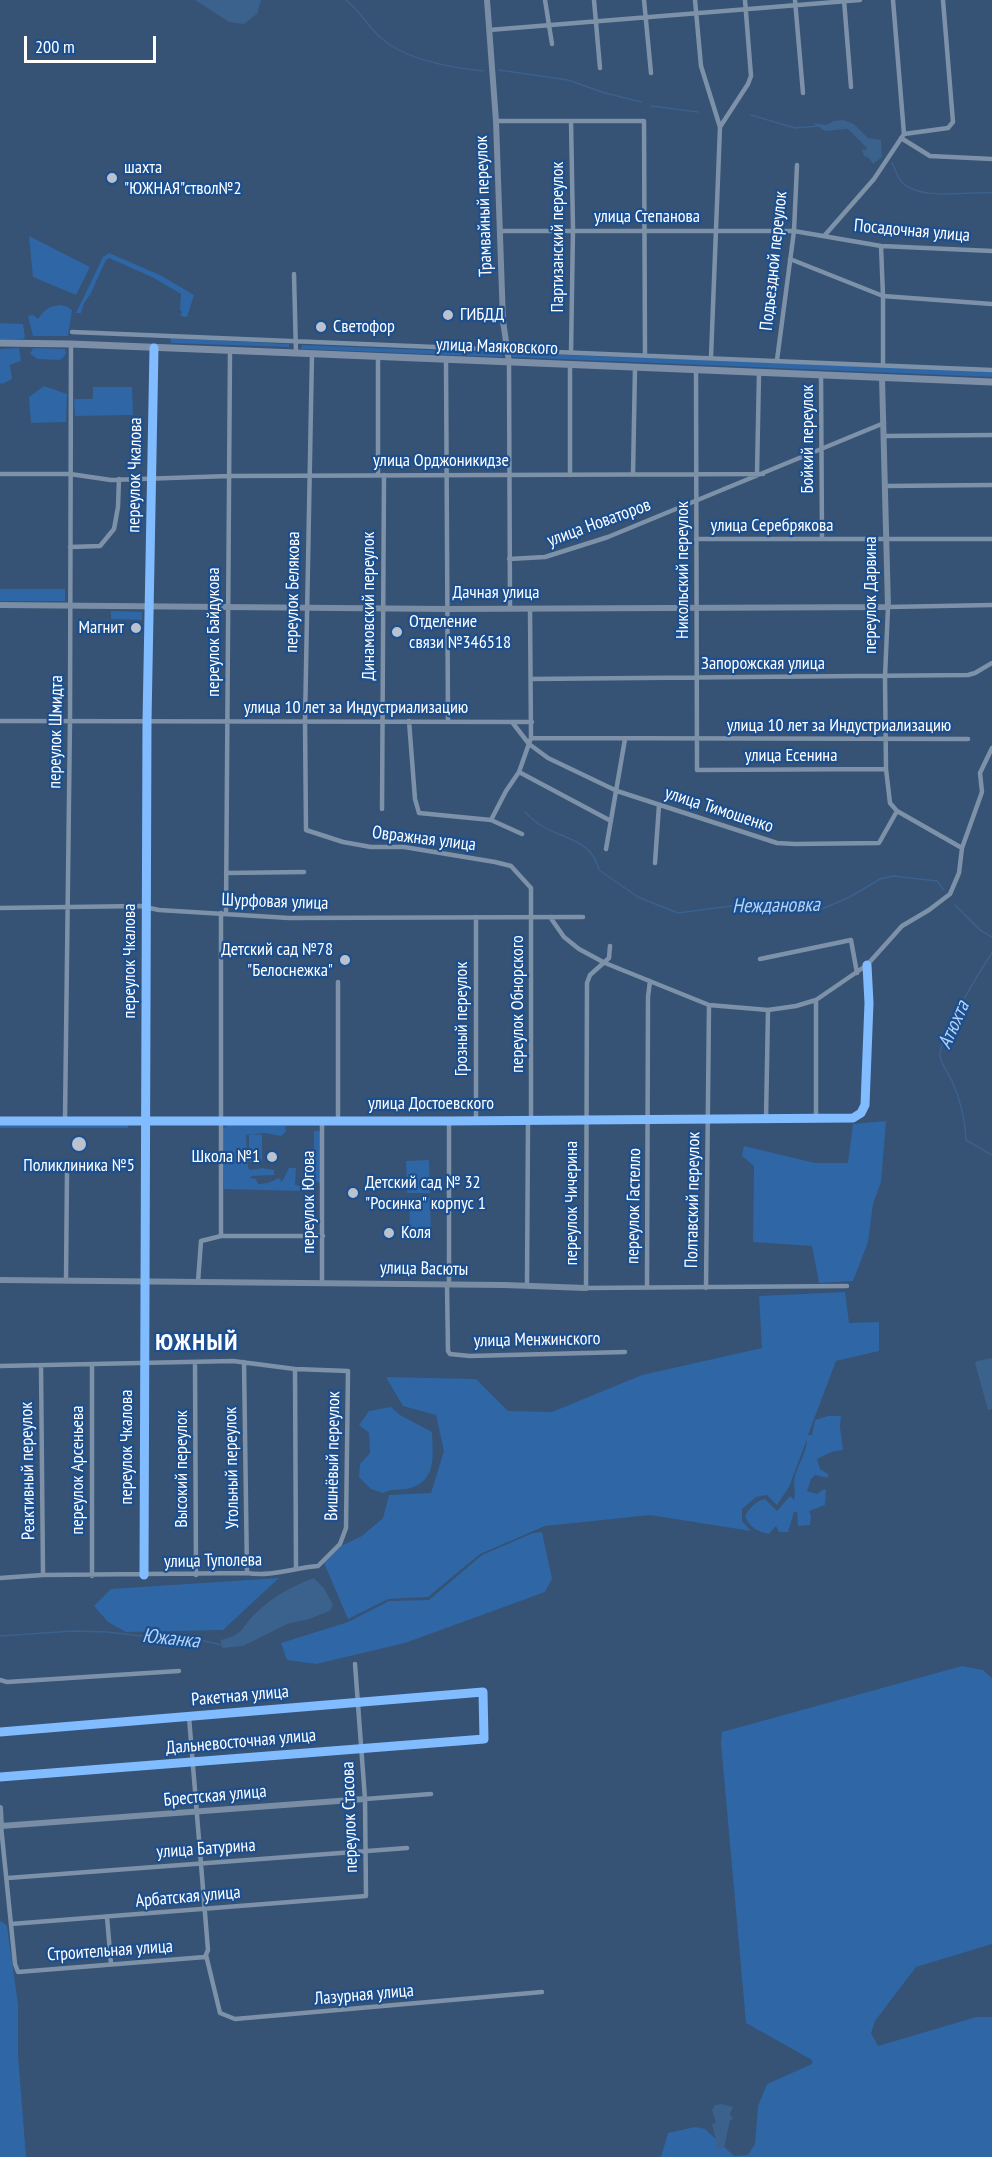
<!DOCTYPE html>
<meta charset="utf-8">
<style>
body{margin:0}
#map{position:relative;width:992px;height:2157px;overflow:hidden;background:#365274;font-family:"PT Sans Narrow",sans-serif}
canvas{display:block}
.scale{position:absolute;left:24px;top:36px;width:132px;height:27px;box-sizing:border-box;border:3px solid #fff;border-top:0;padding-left:8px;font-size:18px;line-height:21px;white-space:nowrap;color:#fff;-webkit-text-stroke:4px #1b4f8f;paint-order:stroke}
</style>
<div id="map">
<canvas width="992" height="2157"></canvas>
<div class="scale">200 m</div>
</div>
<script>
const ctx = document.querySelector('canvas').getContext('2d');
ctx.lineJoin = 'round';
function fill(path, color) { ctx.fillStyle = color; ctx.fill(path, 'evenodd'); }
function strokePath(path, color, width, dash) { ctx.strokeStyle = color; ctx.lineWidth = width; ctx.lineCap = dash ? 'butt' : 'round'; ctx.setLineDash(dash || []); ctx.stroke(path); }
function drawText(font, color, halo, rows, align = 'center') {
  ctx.font = font + ' "PT Sans Narrow",sans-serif'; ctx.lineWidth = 4.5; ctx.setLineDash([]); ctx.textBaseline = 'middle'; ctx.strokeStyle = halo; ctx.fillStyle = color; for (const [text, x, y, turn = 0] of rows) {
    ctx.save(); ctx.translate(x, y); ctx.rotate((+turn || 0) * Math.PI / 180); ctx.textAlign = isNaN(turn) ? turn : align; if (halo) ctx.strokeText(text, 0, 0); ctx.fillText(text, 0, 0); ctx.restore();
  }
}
fill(new Path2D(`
 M29 236 90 267 76 295 33 277Z
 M109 253 160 275 194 295 187 317 180 316 182 312 180 310 181 294 154 278 109 258 106 260 90 295 84 303 81 313H76L103 257Z
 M61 305 68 307 72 310 68 336H33L28 316 33 315 38 319C45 309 49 306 61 305Z
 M0 323 23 324 25 337 23 339H0Z
 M170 338 289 344V347L171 343Z
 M302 345 502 353V357L301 349Z
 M19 348 21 361 10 365 12 379 2 384 0 383V349Z
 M33 348 65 349 66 354 60 360 38 359 30 354Z
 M513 353 962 370 992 372V377L512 357Z
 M44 386 67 394 66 422 31 423 29 397Z
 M93 387H132L133 415 75 416 74 399H93Z
 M0 589H65V601H0Z
 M111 611 142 612V620L111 619Z
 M886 1121 881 1182 873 1204 868 1242 853 1281 819 1283 812 1246 753 1242 754 1166 742 1156 744 1146 815 1163H848L853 1124Z
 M0 1122 128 1123V1128H0Z
 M227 1125 285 1126 286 1132 281 1136 265 1133 246 1135 248 1168 250 1170 262 1168 274 1170V1175L252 1176 250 1178 256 1179 258 1184 268 1183 279 1178 282 1182 289 1168H296L295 1185 300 1186V1191L224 1189 223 1129Z
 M314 1131H321V1184L310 1177V1160L313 1159 312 1155 314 1154Z
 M249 1134 262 1135V1162H249Z
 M429 1160 430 1193H407L406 1161Z
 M430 1198 431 1233 410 1234 409 1199Z
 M845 1292 849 1323 879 1322V1351L836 1361 808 1435H812L815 1420 828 1416H841L840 1427 843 1450 831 1452 817 1459 820 1469 828 1474V1478L815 1475 811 1479 807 1491 817 1494 824 1489 826 1490 825 1505 809 1511 811 1516 810 1525 798 1526 797 1512H794L788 1532H779L776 1526 769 1534C758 1532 749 1527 745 1516 750 1508 755 1501 765 1499L777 1511 790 1496 794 1500C796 1492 794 1488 794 1481 796 1467 807 1453 807 1439L789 1487 777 1505 767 1495 756 1497 742 1509V1521L751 1531 650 1515 545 1526 480 1554 428 1597 388 1599 348 1619 324 1563 341 1546 362 1536 383 1518 389 1495 431 1493 444 1451 436 1415 403 1406 386 1377 476 1379 508 1411 552 1412 642 1375 762 1348 759 1296Z
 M391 1407 400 1415 432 1432C433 1457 437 1483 406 1489 397 1490 391 1489 383 1493L371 1489 359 1477 360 1464 370 1453 369 1433 359 1425 369 1411Z
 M542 1532 552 1579 545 1592 405 1643 316 1664 287 1660 281 1643 348 1622 389 1601 429 1600 482 1555 533 1533Z
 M279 1578 223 1630 126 1632 108 1622 94 1606 111 1589Z
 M962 1666 983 1670 992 1678V1944L916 1967 875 2021 871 2033 878 2046 976 2017H992V2157H661L668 2133 695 2127 705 2129 734 2156 748 2155 755 2144 758 2106 767 2084 812 2064V2060L746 2023 721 1743 722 1732Z
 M0 1921 4 1923 7 1926 18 2004V2055L26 2157H0Z`), '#2f66a5');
fill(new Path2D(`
 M195 0H261L257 14 244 24 229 22Z
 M843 120 854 124 868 138 881 140 882 157 873 164 869 158 864 156 862 149 866 150 867 148 848 129 825 131 813 123 826 125 834 121Z
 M992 1358V1409L988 1410 975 1363 977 1361Z
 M314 1578 324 1588 333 1605 330 1611 309 1619 287 1624 243 1646 222 1648 221 1640C246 1634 240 1627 257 1612 272 1597 294 1585 314 1578Z
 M722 2104 733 2107 730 2114 733 2119 730 2120 724 2148 718 2149 712 2124 716 2122 712 2110 715 2105Z`), '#3b618d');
strokePath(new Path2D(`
 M346 0C360 11 368 27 381 38 406 60 453 68 484 71
 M499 70 568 80 605 93 641 102
 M651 106 698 112
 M751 115 795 128 820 126
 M892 163C895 168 897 176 900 180 917 202 967 191 992 193
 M525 812C529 816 534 821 540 825 562 839 592 839 599 870L638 897 678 913 754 903 794 910 822 909 850 897 880 879 893 876 937 881 944 890
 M955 905 980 930 992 937
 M992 953C981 969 938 1040 940 1056 941 1064 949 1074 952 1081 961 1101 965 1118 966 1140L992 1155
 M0 1636 73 1631 107 1632 151 1637 191 1638 222 1645`), '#3b618d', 1.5);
strokePath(new Path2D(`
 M545 0 552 44
 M594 0 600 68
 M644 0 651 73
 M695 0 701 66 720 127 711 357
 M795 0 803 93
 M844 0 851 87
 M489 30 860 0
 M496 121H644L645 355
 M571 121 573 230 571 353
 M720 127 748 84 751 76 745 0
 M904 134 948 128 953 122 943 0
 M901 138 930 156 992 159
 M501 231H794L881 246 992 251
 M825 235 874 179 904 134 893 0
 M881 246 883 296V364
 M790 259 883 296 992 304
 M294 274 296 353
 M72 332 992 370
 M312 354 305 721 306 830 343 842 371 847H404L495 862 511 866 531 888V1120
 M378 356V475
 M446 360 448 721
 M777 360 794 231 797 165
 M509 362 510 608
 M570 365V475
 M696 371 697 770 886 769
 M821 374 822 539
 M884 436 992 435
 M0 474H70L111 480 229 476 763 474
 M633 474 635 368
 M757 474 759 373
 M885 486 992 485
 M696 539H992
 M70 547 100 546 114 529 118 507 119 479
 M509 559 545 557 608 537 884 423
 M531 679 968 675 975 673 992 663
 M0 721 532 722
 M409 721 415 799 419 813 491 820 522 834
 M512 722 529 744 548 758 617 791 777 843 795 844 879 843 897 811
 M531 738 968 739
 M519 772 611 821
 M382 809 384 475
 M491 820 506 791 519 772 531 738 530 608
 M962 848 897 811 890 803 886 769 885 677 888 607 992 605
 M606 849 625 739
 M655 863 659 805
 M226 873 304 872
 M0 908 140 906 159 910 289 918 583 917
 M226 913 230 351
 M550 917 564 937 579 949 605 963 709 1005 768 1010 796 1006 816 1000 867 965 902 926 929 910 950 894 959 873 962 848 982 792 980 773 992 748
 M610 946 609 958 590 975 587 983 586 1288 847 1286
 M760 959 851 940 857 973
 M816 1000V1119
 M65 1119 70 720 71 344
 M766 1119 768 1010
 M0 1121H449L853 1118 861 1113 865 1105 869 1003 867 965
 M338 1121V982
 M449 1121V1285
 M476 1121V917
 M221 1236V913
 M66 1281 67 1172
 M198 1282 201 1241 221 1236H323
 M322 1284V1121
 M447 1285 448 1351 450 1354 470 1356 625 1352
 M527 1286 528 1120
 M647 1288 648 997 650 981
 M706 1288 709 1005
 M244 1362 247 1573
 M195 1363 196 1575
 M0 1366 233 1361 295 1369 348 1371 346 1528 340 1544 318 1566C293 1568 271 1577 247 1573L43 1575 0 1578
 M41 1366 43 1575
 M295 1369 296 1568
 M144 1575V1282
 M92 1576V1365
 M0 1680 7 1682 179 1671
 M0 1732 483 1692 484 1739 0 1777
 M365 1799 431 1794
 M1 1826 15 1964 18 1972 205 1957 208 1950 189 1717
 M8 1878 407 1848
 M107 1917 111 1964
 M11 1924 366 1896 365 1799 355 1664
 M206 1955 220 2013 235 2019 542 1992`), '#7d92a8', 4.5);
strokePath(new Path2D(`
 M487 0 496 121 503 321 509 362
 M0 605 447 609 888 607 882 377
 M0 1280 504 1285 586 1288
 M144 1282 147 721 154 348
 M0 1808 1 1826
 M1 1826 365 1799`), '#798da4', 6);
strokePath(new Path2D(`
 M0 343 71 344 296 353 992 382`), '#7d8ea7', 7);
strokePath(new Path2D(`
 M0 1121H449L853 1118 861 1113 865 1105 869 1003 867 965
 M144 1575 147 721 154 348
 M0 1732 483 1692 484 1739 0 1777`), '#80bcff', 9);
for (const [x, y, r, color] of [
 [112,178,6,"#b9c2ce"],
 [448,315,6,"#b9c2ce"],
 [321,327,6,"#b9c2ce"],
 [136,628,6,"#b9c2ce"],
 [397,632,6,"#b9c2ce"],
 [345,960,6,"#b9c2ce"],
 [79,1144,8,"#b9c2ce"],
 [272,1157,6,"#b9c2ce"],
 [353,1193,6,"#b9c2ce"],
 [389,1233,6,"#b9c2ce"]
]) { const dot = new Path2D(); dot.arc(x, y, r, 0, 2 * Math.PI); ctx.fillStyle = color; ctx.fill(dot); strokePath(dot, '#1b4f8f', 2); }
drawText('18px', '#fff', '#1b4f8f', [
 ["шахта",124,168],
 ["\"ЮЖНАЯ\"ствол№2",124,189],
 ["ГИБДД",460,315],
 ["Светофор",333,327],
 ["Отделение",409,622],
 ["связи №346518",409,643],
 ["Магнит",124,628,"right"],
 ["Детский сад №78",333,950,"right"],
 ["\"Белоснежка\"",333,971,"right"],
 ["Школа №1",260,1157,"right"],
 ["Поликлиника №5",79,1166,"center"],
 ["Детский сад № 32",365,1183],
 ["\"Росинка\" корпус 1",365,1204],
 ["Коля",401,1233]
], 'left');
drawText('18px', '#fff', '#1b4f8f', [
 ["Трамвайный переулок",484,206,-92],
 ["улица Степанова",647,217],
 ["Посадочная улица",912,231,5],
 ["Партизанский переулок",558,237,-90],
 ["Подъездной переулок",774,261,-84],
 ["улица Маяковского",497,347,2],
 ["Бойкий переулок",808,439,-90],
 ["улица Орджоникидзе",441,461],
 ["переулок Чкалова",135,475,-89],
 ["улица Новаторов",599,523,-20],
 ["улица Серебрякова",772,526],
 ["Никольский переулок",683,570,-90],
 ["переулок Белякова",293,592,-89],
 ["Дачная улица",496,593],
 ["переулок Дарвина",871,595,-90],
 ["Динамовский переулок",369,606,-90],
 ["переулок Байдукова",214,632,-90],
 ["Запорожская улица",763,664],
 ["улица 10 лет за Индустриализацию",356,708],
 ["улица 10 лет за Индустриализацию",839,726],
 ["переулок Шмидта",56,732,-89],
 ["улица Есенина",791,756],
 ["улица Тимошенко",719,810,18],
 ["Овражная улица",424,839,7],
 ["Шурфовая улица",275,902,2],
 ["переулок Чкалова",130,961,-90],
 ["переулок Обнорского",518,1004,-90],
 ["Грозный переулок",462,1019,-90],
 ["улица Достоевского",431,1104],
 ["Полтавский переулок",693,1200,-89],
 ["переулок Югова",309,1202,-90],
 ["переулок Чичерина",572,1203,-90],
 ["переулок Гастелло",634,1206,-89],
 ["улица Васюты",424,1269,1],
 ["улица Менжинского",537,1340,-1],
 ["переулок Чкалова",127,1447,-90],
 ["Вишнёвый переулок",333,1456,-89],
 ["Угольный переулок",232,1468,-91],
 ["Высокий переулок",182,1469,-90],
 ["переулок Арсеньева",78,1470,-90],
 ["Реактивный переулок",28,1471,-91],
 ["улица Туполева",213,1561,-1],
 ["Ракетная улица",240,1696,-5],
 ["Дальневосточная улица",241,1742,-5],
 ["Брестская улица",215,1796,-5],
 ["переулок Стасова",350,1817,-92],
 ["улица Батурина",206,1849,-4],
 ["Арбатская улица",188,1897,-5],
 ["Строительная улица",110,1951,-4],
 ["Лазурная улица",364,1995,-5]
]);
drawText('italic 20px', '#b5d3f5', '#1b4f8f', [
 ["Неждановка",776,906,-1],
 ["Атюхта",954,1025,-66],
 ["Южанка",171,1639,6]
]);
ctx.letterSpacing = '1.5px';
drawText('bold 24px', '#fff', '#1b4f8f', [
 ["ЮЖНЫЙ",197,1343]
]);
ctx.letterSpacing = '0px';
</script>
